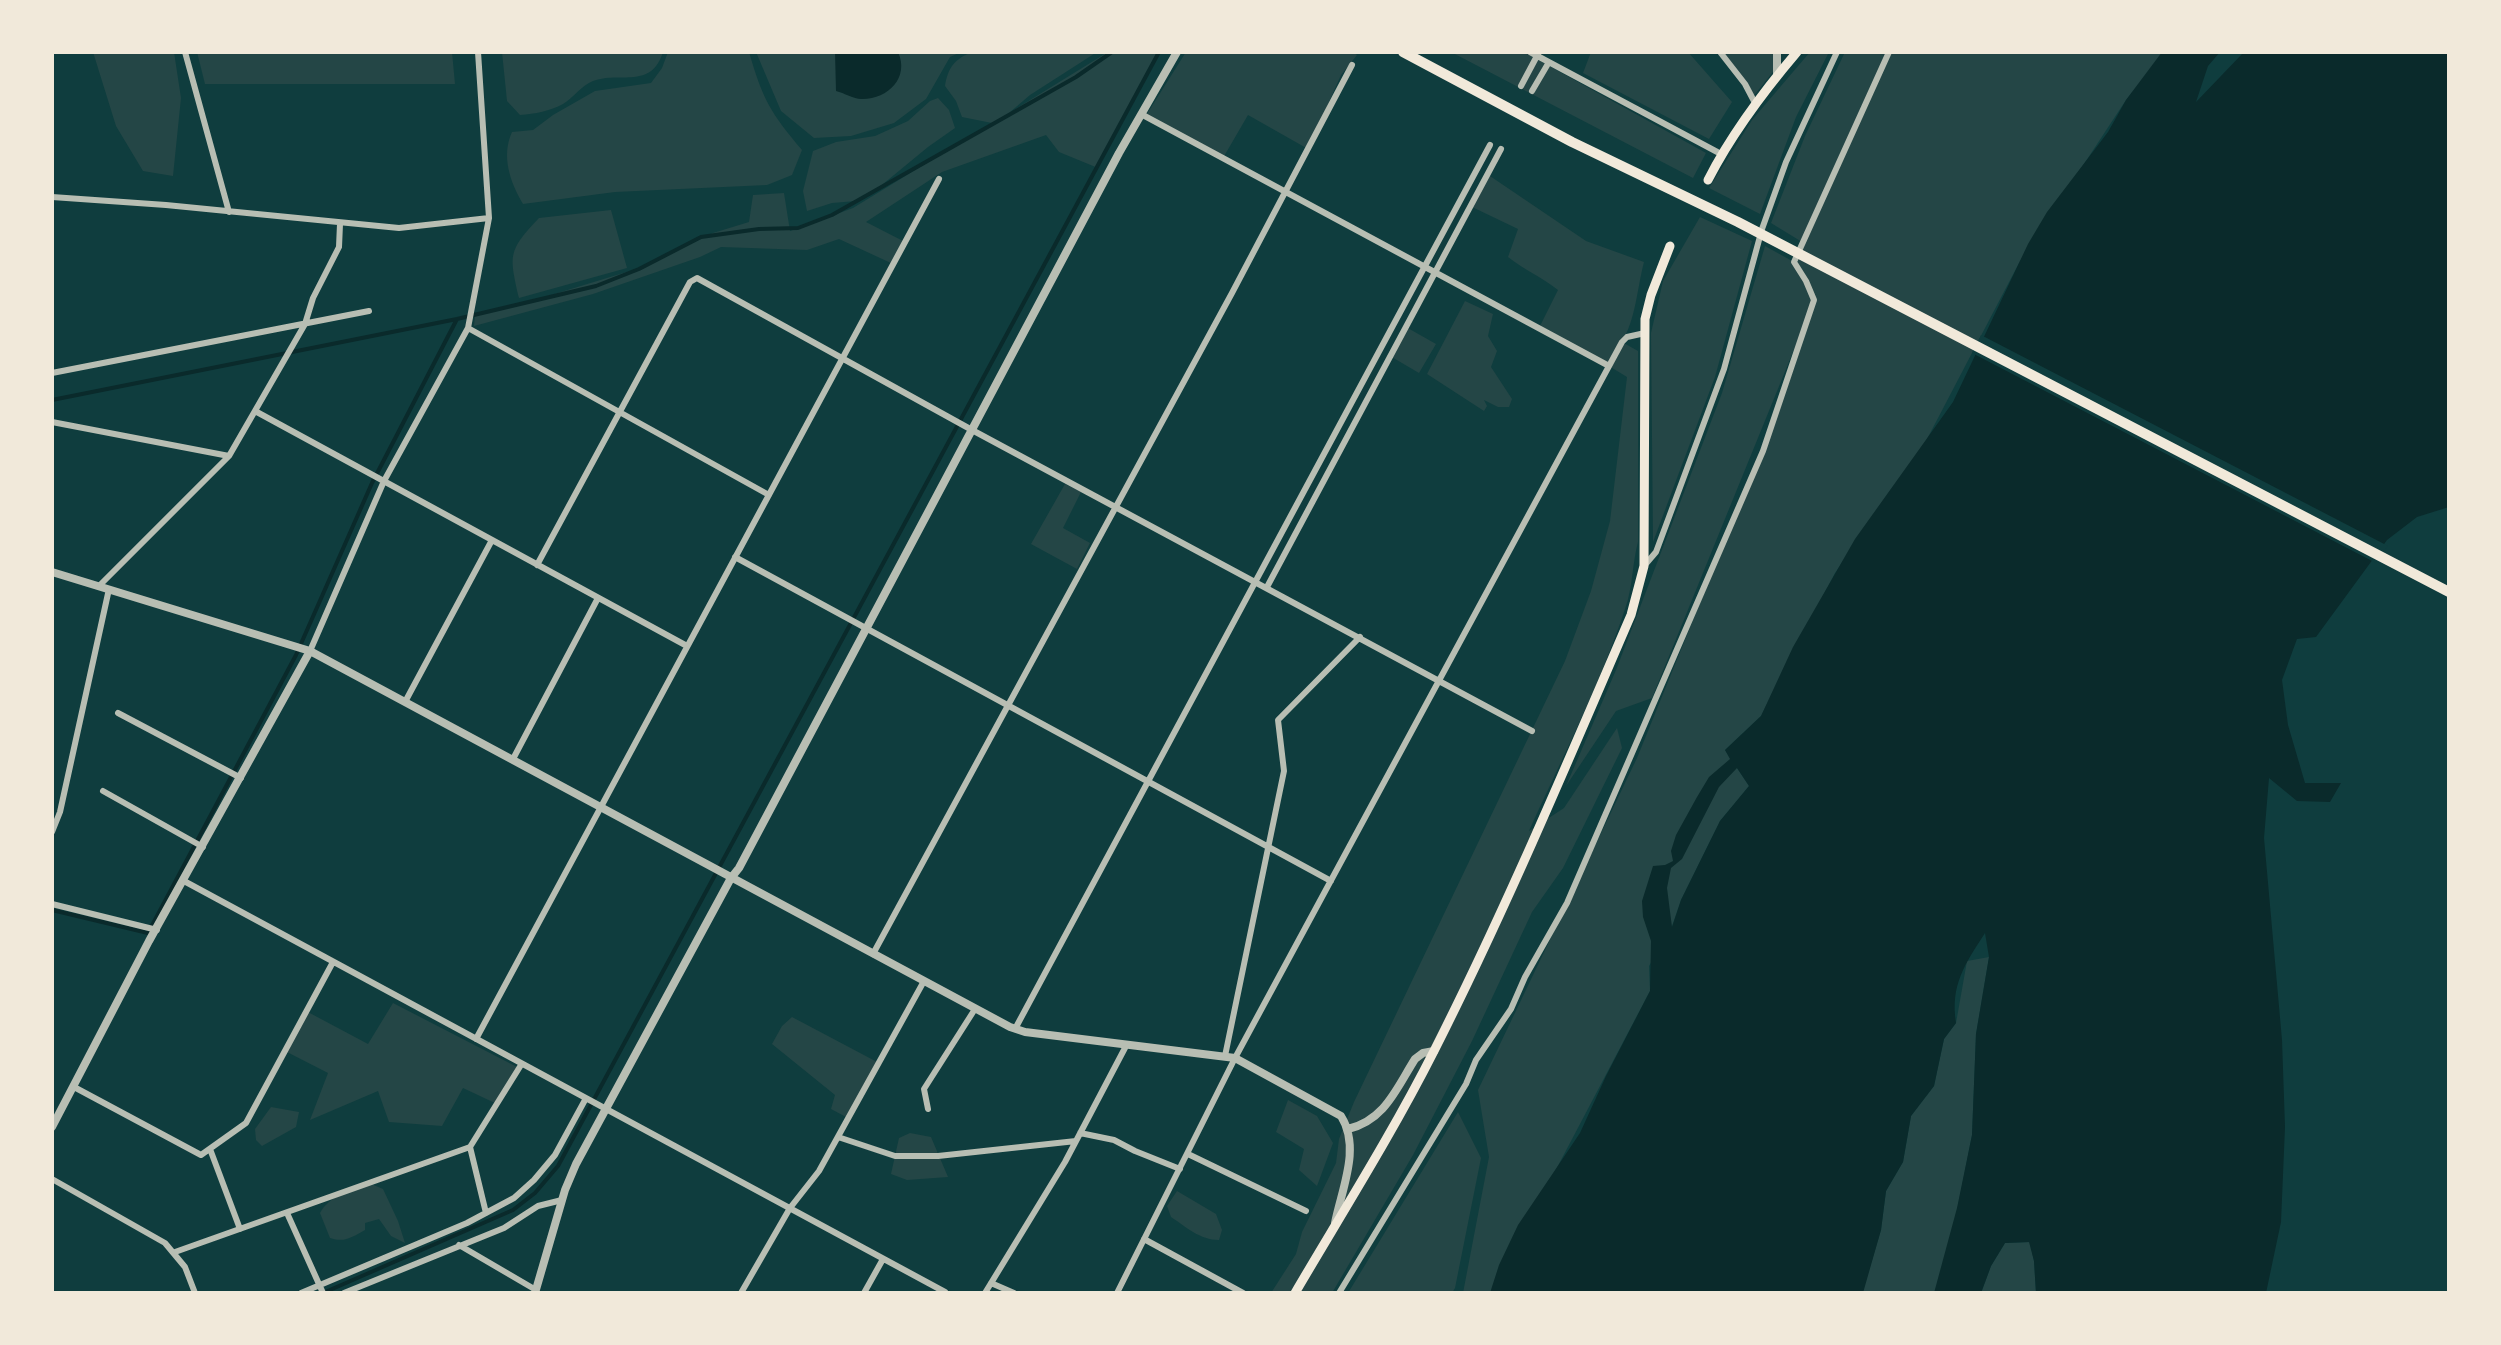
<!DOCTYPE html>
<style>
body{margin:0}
#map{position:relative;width:2501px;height:1345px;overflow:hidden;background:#0f3d3e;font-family:"DM Sans",sans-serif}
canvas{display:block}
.frame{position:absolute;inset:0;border:54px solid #f1e9da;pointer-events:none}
</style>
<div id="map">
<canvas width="2501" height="1345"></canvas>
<div class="frame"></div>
</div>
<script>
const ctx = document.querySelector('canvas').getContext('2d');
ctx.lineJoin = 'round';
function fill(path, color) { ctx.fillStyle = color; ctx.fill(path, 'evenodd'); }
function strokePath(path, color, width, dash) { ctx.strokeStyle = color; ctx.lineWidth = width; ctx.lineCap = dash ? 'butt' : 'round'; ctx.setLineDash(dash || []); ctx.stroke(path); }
fill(new Path2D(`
 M93 52H174L181 98 173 176 143 171 116 126Z
 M197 52H452L455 84H205Z
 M502 52H663C651 90 620 71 593 81 582 85 573 98 563 104 550 111 535 114 520 115L507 101Z
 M668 52H749C763 100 770 112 802 150L792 175 767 185 615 192 523 204C510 182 501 156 512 132L533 130 553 115 595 91 651 83 662 68Z
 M756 52H961L950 57 926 99 894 123 851 136 814 138 781 111Z
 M972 52H1097L1030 95 1009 113 1108 52H1156L1158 57 1098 168 1059 152 1046 135 942 172 866 222 905 242 893 264 839 239 807 250 721 247 700 257 593 294 474 326 475 315 525 303 643 267 713 233 749 222 753 195 784 193 790 231 853 208 992 123 962 117 956 101 945 86C948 67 955 59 972 52Z
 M1186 52H1353L1357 55 1341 75 1308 149 1248 115 1223 158 1145 117Z
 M1451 52H1524L1706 153 1693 178Z
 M1591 52H1688L1732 102 1709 139 1583 73Z
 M1718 52H1777V67L1752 98Z
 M1810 52H1829L1796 117 1760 214 1709 188 1752 120Z
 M1845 52H2165L2126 100 2019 263 1926 441 1835 573 1761 716 1725 750 1749 786 1720 821 1681 900 1671 929 1649 966 1650 991 1491 1293H1463L1489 1157 1478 1090 1637 758 1767 438 1795 347 1652 698 1616 711 1566 786 1616 670 1722 393 1765 246 1794 262 1797 266 1802 242 1771 223 1805 136Z
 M938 98 949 110 955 128 928 147 877 189 856 201 832 203 807 211 803 191 813 151 836 142 875 136 908 121 930 101Z
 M1487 174 1586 241 1644 262C1637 289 1636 318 1622 342L1638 351V542C1632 564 1633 587 1625 609 1600 685 1562 758 1529 831L1564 808 1617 728 1622 748 1563 868 1532 912 1472 1041 1413 1155 1332 1293H1271L1296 1254 1302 1232 1336 1163 1339 1139 1354 1102 1565 661 1591 591 1610 521 1627 377 1609 366 1610 362 1600 361 1539 328 1558 290C1542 277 1524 270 1508 257L1518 229 1470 206Z
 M611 210 627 268 519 298C509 254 508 251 539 218Z
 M1700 217 1752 241 1715 377 1653 542 1651 333 1663 281Z
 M1465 301 1493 314 1488 336 1497 351 1491 367 1512 399 1509 407H1498L1484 400 1487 406 1484 411 1427 374Z
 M1406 327 1436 344 1419 373 1390 356Z
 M1065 484 1081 492 1063 528 1090 543 1077 569 1031 544Z
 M1989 957 1976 1034 1972 1135 1941 1293H1862L1881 1230 1886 1191 1903 1162 1911 1116 1934 1086 1944 1039 1956 1023 1967 961Z
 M393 1003 519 1068 497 1104 463 1088 442 1126 389 1122 378 1091 310 1120 328 1073 285 1051 306 1011 368 1044Z
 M792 1017 879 1063 848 1118 831 1109 835 1095 772 1044 782 1026Z
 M1288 1100 1317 1116 1333 1143 1317 1186 1299 1170 1304 1149 1276 1132Z
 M271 1107 299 1112 296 1127 262 1146 256 1140 255 1129Z
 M1458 1112 1481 1158 1455 1288 1452 1293H1348Z
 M910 1133 931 1137 948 1177 907 1180 891 1174 899 1138Z
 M369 1183 383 1189 398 1221 405 1243 391 1236 379 1219 365 1223V1230C352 1237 345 1243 330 1238L320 1213C330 1195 351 1190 369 1183Z
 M1177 1191 1216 1214 1222 1230 1219 1240C1200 1240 1186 1227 1171 1217L1167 1206Z
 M2030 1242 2034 1261 2036 1293H1981L1991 1266 2005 1243Z`), '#244646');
fill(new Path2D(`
 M835 52H898C910 78 887 100 861 99 854 99 844 93 836 91Z
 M2162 52H2220L2208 66 2196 102 2244 52H2449V507L2417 517 2387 540 2316 637 2297 639 2282 680 2288 725 2305 783H2341L2330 802 2297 801 2269 778 2264 838 2282 1040 2285 1127 2281 1222 2266 1293H2036L2034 1261 2029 1242 2005 1243 1991 1266 1981 1293H1934L1957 1208 1972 1135 1976 1034 1989 957 1985 933C1965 964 1950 985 1956 1023L1944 1039 1934 1086 1911 1116 1903 1162 1886 1191 1881 1230 1863 1293H1490L1499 1265 1518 1225 1580 1133 1606 1076 1650 991 1651 941 1643 917 1642 901 1653 866 1665 865 1673 861 1671 851 1676 835 1697 797 1709 777 1730 759 1725 750 1761 716 1793 647 1855 539 1953 402 2028 244 2047 212 2108 132 2126 100ZM1737 768 1749 786 1720 821 1681 900 1672 927 1667 888 1671 868 1682 859 1719 787Z`), '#0a2a2b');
fill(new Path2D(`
 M1981 335 2388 546 2376 563 1972 353Z`), '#0f3d3e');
strokePath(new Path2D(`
 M52 400 457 319 596 286 639 269 701 237 759 229 798 228 832 215 1076 77 1112 52
 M52 910 148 933 296 655 372 483 457 319
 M323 1293 513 1210 535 1193 558 1166 1159 52`), '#0a2a2b', 4);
strokePath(new Path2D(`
 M185 52 229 212
 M1530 52 1721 154
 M1720 52 1745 84 1755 103
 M1521 86 1538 54
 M1532 91 1549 62
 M1141 114 1609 366
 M52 197 166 205 399 228 489 218
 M468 328 769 495
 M52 373 369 311
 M255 411 687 646
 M52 422 229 456
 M735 557 1331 881
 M537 565 690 282 697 278 972 430 1532 731
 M1644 566 1656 552 1724 369 1762 229 1786 162 1837 52
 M99 586 229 456 305 324 313 298 339 247 340 224
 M1267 587 1501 149
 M310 651 384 481 468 328 489 218 478 52
 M405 702 492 540
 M118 713 241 778
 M513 759 598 598
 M103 791 203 847
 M52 832 60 812 109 589
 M184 881 945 1292
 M52 904 157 930
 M873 954 1232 293 1352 65
 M1015 1029 1490 145
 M476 1039 939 179
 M1225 1056 1284 771 1278 720 1360 637
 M74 1087 201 1155 246 1123 333 962
 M928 1109 924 1089 975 1009
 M1080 1133 1114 1140 1135 1151 1180 1169
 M838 1137 895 1156H938L1076 1141
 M470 1147 486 1213
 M210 1149 240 1229
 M1188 1154 1306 1211
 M52 1179 165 1243 185 1267 195 1293
 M287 1213 323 1293
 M1144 1239 1243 1293
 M459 1245 536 1290
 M175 1252 470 1147 521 1065
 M991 1283 1014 1293
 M301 1293 467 1223 514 1198 534 1180 555 1155 585 1100
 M344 1293 504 1228 538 1206 562 1200
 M741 1293 790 1208 819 1171 924 981
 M864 1293 883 1259
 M985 1293 1065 1162 1126 1046
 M1117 1293 1235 1058 1622 342 1627 337 1645 333
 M1339 1293 1466 1084 1476 1060 1511 1009 1525 977 1567 903 1763 451 1814 300 1806 281 1794 262 1889 52`), '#b8beb3', 6);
strokePath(new Path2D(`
 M1777 52V76
 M52 572 310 651 1010 1027 1025 1032 1235 1058 1341 1116C1361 1148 1342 1188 1335 1223
 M52 1127 149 941 310 651
 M1348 1129C1385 1120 1396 1089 1415 1059L1423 1053 1434 1051
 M535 1293 565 1190 576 1164 731 878 739 868 1119 153 1177 52`), '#b8beb3', 8);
strokePath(new Path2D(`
 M1708 180C1732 133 1763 92 1797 52
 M1295 1293C1342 1213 1392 1134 1434 1051 1506 909 1568 761 1631 615L1644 566 1645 319 1651 295 1670 246`), '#f1e9da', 9);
strokePath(new Path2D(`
 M1403 52 1572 142 1738 222 2449 592`), '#f1e9da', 10);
</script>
